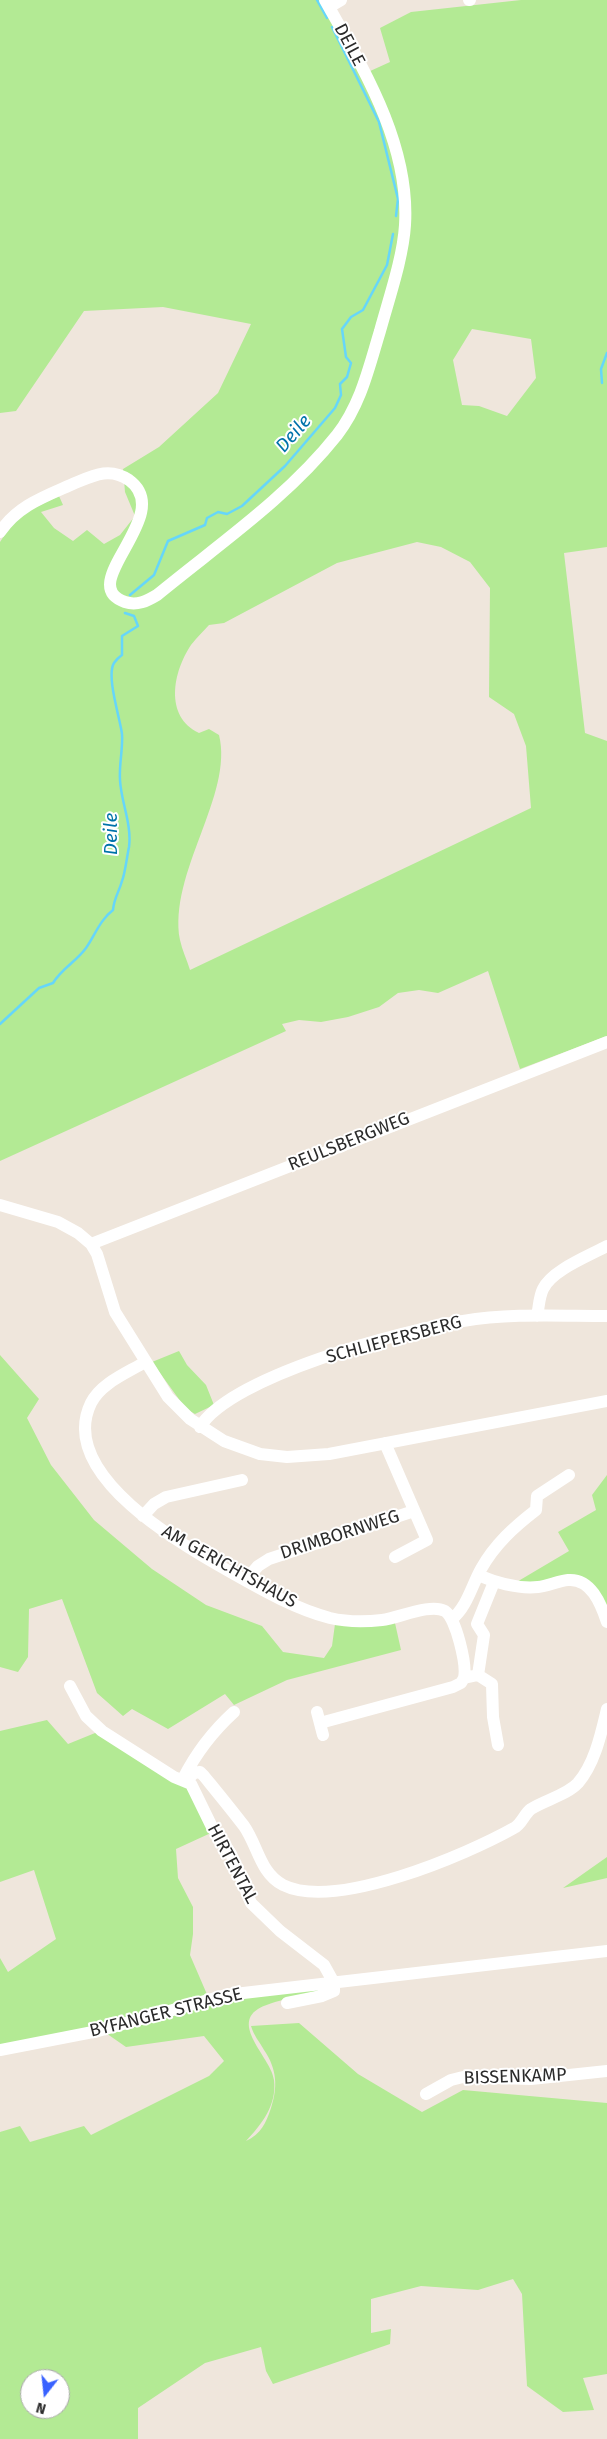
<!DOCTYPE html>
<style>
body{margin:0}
#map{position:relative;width:607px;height:2439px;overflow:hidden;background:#efe6dc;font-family:"Fira Sans",sans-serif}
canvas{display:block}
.north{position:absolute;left:20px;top:2369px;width:50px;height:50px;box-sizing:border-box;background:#fff;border:1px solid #aaa;border-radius:50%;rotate:196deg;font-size:14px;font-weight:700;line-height:20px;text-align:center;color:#2b2b2b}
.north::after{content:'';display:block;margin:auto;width:18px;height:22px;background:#3962ff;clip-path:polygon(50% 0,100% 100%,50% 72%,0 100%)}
</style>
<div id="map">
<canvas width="607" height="2439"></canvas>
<div class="north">N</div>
</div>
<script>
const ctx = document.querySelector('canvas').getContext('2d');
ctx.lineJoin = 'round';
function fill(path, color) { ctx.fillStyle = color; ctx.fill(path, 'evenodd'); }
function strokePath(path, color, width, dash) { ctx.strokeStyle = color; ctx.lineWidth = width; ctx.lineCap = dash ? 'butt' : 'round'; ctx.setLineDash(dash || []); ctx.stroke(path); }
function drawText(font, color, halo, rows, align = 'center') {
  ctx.font = font + ' "Fira Sans",sans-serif'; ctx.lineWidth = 4; ctx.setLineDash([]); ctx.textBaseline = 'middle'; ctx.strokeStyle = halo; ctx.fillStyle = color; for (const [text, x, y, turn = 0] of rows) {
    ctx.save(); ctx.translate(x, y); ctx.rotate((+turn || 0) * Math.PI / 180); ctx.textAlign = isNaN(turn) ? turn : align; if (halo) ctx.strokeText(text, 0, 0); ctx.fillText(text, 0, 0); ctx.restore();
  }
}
fill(new Path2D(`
 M0 0H322L368 72 390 62 380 28 411 12 521 0H607V547L564 553 585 733 607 741V1036L520 1069 488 971 438 993 419 990 398 993 379 1007 348 1017 321 1022 299 1020 282 1024 286 1031 0 1161V542L17 516 59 496 63 505 41 512 54 528 73 541 87 530 104 544 120 535 135 516 125 492 123 469 159 447 218 393 251 324 163 307 84 311 16 411 0 413ZM472 329 531 339 536 378 507 416 479 406 462 405 453 360ZM417 542 441 547 470 562 490 588 489 697 514 714 526 746 531 808 190 970C187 960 182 950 180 940 168 873 234 795 219 735L209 729 199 733C164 716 173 672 191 645 196 638 203 632 209 625L224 623 337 563Z
 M179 1351 187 1365 206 1385 214 1405 195 1414 186 1409 152 1362Z
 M0 1355 39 1399 27 1418 51 1465 94 1520 152 1569 206 1605 262 1626 283 1652 324 1658 332 1646 335 1624 395 1623 401 1650 287 1680 234 1705 225 1694 168 1729 132 1709 123 1716 97 1693 62 1599 29 1609 28 1657 18 1672 0 1667Z
 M607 1475V1612L588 1582 515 1583 569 1551 558 1532 596 1510 592 1495Z
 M47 1720 68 1744 100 1731 182 1780 213 1832 176 1849 178 1878 193 1907V1934L190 1955 209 1999 325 1989C311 1993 268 2002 258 2009 231 2026 272 2059 274 2080 277 2105 262 2124 246 2141 261 2134 266 2123 271 2108 278 2087 277 2069 264 2050 259 2041 254 2036 251 2026L299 2023 358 2074 422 2112 463 2090 607 2103V2374L583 2378 594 2410 563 2412 527 2386 522 2294 513 2279 478 2290 421 2286 371 2299V2333L391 2329 390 2344 273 2384 266 2371 261 2347 205 2363 138 2408V2439H0V2132L20 2126 30 2142 84 2126 91 2135 209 2076 224 2061 204 2036 126 2047 103 2031 0 2051V1958L8 1972 56 1939 34 1870 0 1882V1731ZM30 2379H60V2409H30Z
 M607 1857V1878L563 1888Z`), '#b3ea94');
strokePath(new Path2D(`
 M317 0 327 18
 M332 27 379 122 398 199 396 216
 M602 383 601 369 607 353
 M130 595 154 575 168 541 205 525 207 518 218 512 227 514 242 506 285 466 335 408 341 395 340 384 347 377 351 363 346 357 342 329 351 317 363 310 387 265 393 234
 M0 1024 39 988 53 983C62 968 76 962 86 948 95 935 100 920 113 910 114 898 119 892 122 881 125 874 127 856 129 847 132 824 121 802 120 780 119 764 123 749 122 734 120 718 106 676 114 663 116 660 119 657 122 655V636L138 626 134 616 125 613`), '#66d6fa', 2.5);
strokePath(new Path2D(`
 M469 0H470
 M329 7 341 0
 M0 532C18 505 46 496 75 483 94 475 110 467 129 480 177 515 73 584 125 602 137 606 147 601 157 595 219 544 287 498 337 435 361 404 369 367 380 331 389 298 403 258 405 225 410 144 363 68 325 0
 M0 1205 58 1222 78 1233 91 1244 97 1254 115 1312 168 1397 190 1419 224 1441 260 1454 287 1457 329 1454 607 1401
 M91 1244 607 1042
 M537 1316C539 1307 539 1297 543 1289 552 1270 589 1256 607 1246
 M145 1362C127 1373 101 1383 91 1403 56 1475 185 1547 234 1574 264 1591 296 1609 330 1618 347 1622 365 1622 382 1620 399 1618 430 1603 445 1611 456 1618 467 1665 464 1678L478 1675 492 1684 493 1717 498 1745
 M200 1427C231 1376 404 1330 463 1321 510 1313 559 1316 607 1316
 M385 1443 427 1540 395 1557
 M143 1516 154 1504 166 1497 242 1480
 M478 1575C497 1583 518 1589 538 1587 548 1586 558 1581 568 1580 591 1578 601 1604 607 1622
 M246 1580 258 1566 269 1559 414 1511
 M452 1619C467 1607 472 1585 481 1569 495 1544 514 1527 536 1510L537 1496 569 1475
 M478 1675 484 1635 477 1624 494 1582
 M70 1686 86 1716 102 1731 174 1777 191 1784 212 1827 231 1854 251 1903 280 1931 324 1965 334 1983V1991L322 1996 287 2003
 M317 1712 323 1735
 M320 1723 453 1687 461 1683 464 1678
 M183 1779C196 1753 212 1732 234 1712
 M186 1781 194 1773 200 1772 204 1776C217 1792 231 1809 244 1826 258 1846 260 1873 283 1885 335 1911 466 1855 514 1828 522 1824 524 1814 531 1809 545 1800 567 1795 578 1783 595 1763 601 1734 607 1709
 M0 2050 98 2031 226 1995 607 1951
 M426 2094 451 2080 463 2077 531 2079 607 2071`), '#fff', 12);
drawText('18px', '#2b2b2b', '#fff', [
 ["DEILE",349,45,62],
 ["REULSBERGWEG",349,1142,-22],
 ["SCHLIEPERSBERG",394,1340,-15],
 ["DRIMBORNWEG",340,1535,-18],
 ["AM GERICHTSHAUS",229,1567,29],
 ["HIRTENTAL",232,1864,62],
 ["BYFANGER STRASSE",166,2013,-14],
 ["BISSENKAMP",515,2077,-2]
]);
drawText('italic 19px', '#0073aa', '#fff', [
 ["Deile",294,434,-49],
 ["Deile",112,834,-90]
]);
</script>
